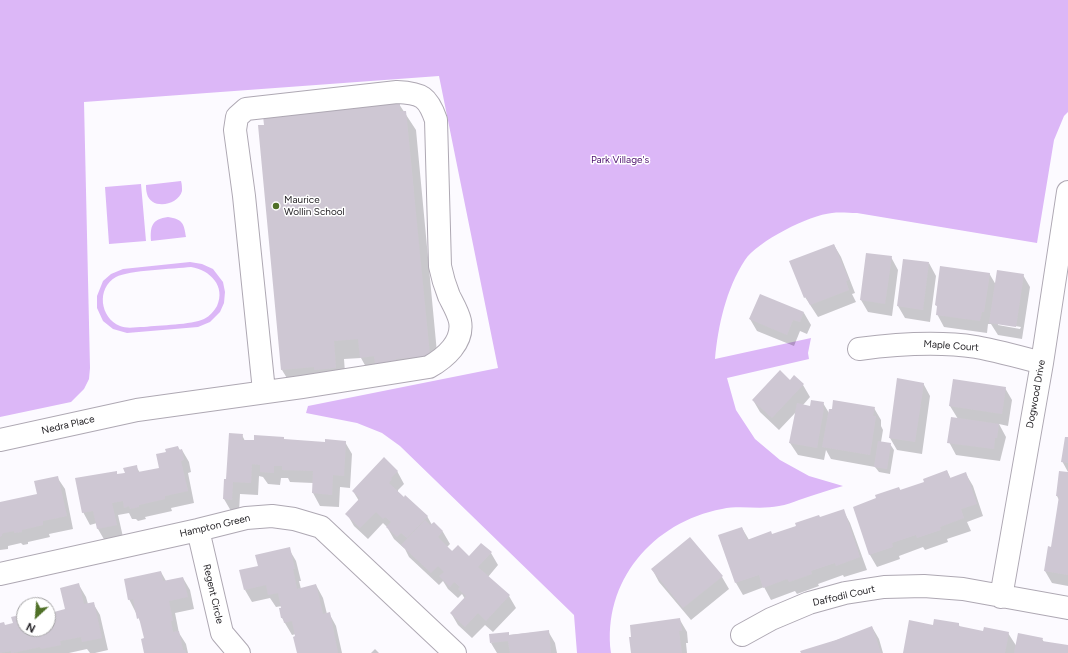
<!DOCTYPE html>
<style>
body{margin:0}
#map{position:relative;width:1068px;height:653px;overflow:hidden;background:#fcfaff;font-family:Figtree,sans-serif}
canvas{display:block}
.north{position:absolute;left:16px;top:597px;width:40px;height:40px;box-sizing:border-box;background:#fff;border:1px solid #a6a5a7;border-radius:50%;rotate:206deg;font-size:11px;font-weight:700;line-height:16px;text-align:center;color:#211f23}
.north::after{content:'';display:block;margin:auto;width:14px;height:18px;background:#4f7027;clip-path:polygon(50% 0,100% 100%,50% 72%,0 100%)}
</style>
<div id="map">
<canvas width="1068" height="653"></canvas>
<div class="north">N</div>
</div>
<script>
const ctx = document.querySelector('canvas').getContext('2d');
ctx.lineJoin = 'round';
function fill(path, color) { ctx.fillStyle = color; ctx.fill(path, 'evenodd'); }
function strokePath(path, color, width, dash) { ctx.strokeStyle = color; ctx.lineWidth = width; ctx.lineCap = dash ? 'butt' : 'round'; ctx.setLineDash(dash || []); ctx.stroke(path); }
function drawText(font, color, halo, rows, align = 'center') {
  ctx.font = font + ' Figtree,sans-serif'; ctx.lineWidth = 3; ctx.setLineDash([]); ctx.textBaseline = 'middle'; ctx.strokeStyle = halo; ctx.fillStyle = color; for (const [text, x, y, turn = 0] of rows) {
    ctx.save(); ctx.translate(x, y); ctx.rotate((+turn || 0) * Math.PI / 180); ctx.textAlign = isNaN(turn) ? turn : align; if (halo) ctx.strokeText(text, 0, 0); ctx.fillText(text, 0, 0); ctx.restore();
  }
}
fill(new Path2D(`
 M0 0H1068V112L1064 116 1054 140 1037 243 857 213C849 213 840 212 832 213 809 215 758 241 745 260 726 289 718 326 715 359L811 338 808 353 809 359 727 378 736 410 755 439 780 460 809 476 843 486C828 490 814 495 799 500 793 502 786 505 779 506 760 510 740 505 722 509 653 522 602 581 611 653H577L574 615 400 446 382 433 357 423 306 413 308 406 498 368 439 76 84 102 90 368 89 379 84 389 71 402 0 417Z
 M181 181C182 184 182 188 182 191 178 206 151 210 147 194 146 191 146 187 146 185Z
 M141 184 146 241 109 244 105 187Z
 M168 217C183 219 184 224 186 237L151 241C150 226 152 219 168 217Z
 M190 262 202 264 213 269 223 282 225 292 224 303 220 312 210 322 198 327 127 333 113 329 103 321 97 308V296L103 281 111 274 123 269ZM191 267C210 270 226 286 217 306 214 311 210 316 204 319 191 325 160 325 144 327 136 327 127 329 120 326 100 318 96 288 116 277 129 270 174 269 191 267Z`), '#dcb7f7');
fill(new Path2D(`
 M399 104 416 130 439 374 406 377 371 376 361 358 344 359 346 386 293 388 282 370Z
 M834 245 841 257 855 293 852 294 856 302 818 317 805 297Z
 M891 257 898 270 892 316 868 312 861 300Z
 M929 263 936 276 930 322 905 318 898 306Z
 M989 273 996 285 1023 275 1030 287 1022 339 998 335 991 324H988L987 333 944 327 937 314 938 308 936 305ZM998 323 1021 327 1020 329 998 325Z
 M804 313 811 325 807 334 800 331 794 346 757 331 750 319Z
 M794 376 803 385 810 397 803 405 811 407 823 403 829 413 874 408 881 420V426L883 430 881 442 890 444 894 450 890 474 879 472 875 467 831 459 826 450 824 460 798 455 790 443 796 412 779 430 760 412 753 400 790 381Z
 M923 383 930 396 922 454 897 450 890 438Z
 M1005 388 1012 400 1008 426 999 424 1006 437 1000 461 956 455 949 442 958 419 950 406Z
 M242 435 245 441 284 440 326 443 345 442 352 454 350 488 340 487 339 507 320 506 313 493V483L290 482 288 478H281L280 485 268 484 263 477 259 476 258 495 240 494 239 512 231 511 224 499 227 480Z
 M1068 438V472L1062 461Z
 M178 447 180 450H182L189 462 191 472 188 473 194 503 171 508 172 511 145 517 146 519 138 521 136 519H132L129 513 118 515 123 537 105 541 98 529 97 523 90 525 83 512 118 475 126 473 136 466 140 473 160 469 167 453Z
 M397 471 404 484 398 490V493L427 516 432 525 434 523 443 532 450 544 447 547 453 552 469 557 481 544 491 553 498 565 488 577 509 596 516 608 493 632 485 625 472 638 458 625 451 613 465 599 462 594 458 598 448 589 443 581 439 585 409 557 405 549 394 539 387 527 383 523 368 539 354 526 347 514 359 501 353 491Z
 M947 471 951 479 966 474 973 486 983 516 967 522 971 531 947 539 948 542 925 550 923 547 899 556 900 559 877 567 870 555 854 508 878 499 899 488 901 491 926 482Z
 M1068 473V586L1052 583 1045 571 1052 548 1059 500 1057 496Z
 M57 477 65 489 73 529 49 534 50 537 28 542V544L23 545 21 543 8 546V549L0 550V503L38 495Z
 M843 510 850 523 867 570 844 577 843 575 818 584 819 586 797 594 795 591 771 600 764 587 743 595 736 583 742 528 749 540 772 535Z
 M690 538 722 577 729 589 691 620 659 582 652 569Z
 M289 549 296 561 301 581H299L301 589 316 585 323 598 327 614 329 613 336 626 342 653H298L296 634 292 635 282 618V606L276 607 270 598 252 602 245 590 259 566Z
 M161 572 166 581 183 578 190 590 194 609 175 613 179 633 186 644 188 653H145V639L142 625 129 599Z
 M79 585 86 597 88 604 93 603 100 615 108 650 95 653H90L87 649 69 653H0V624L5 626 14 624 24 615V629H48V617L66 610Z
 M680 620 687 632 688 643H686L687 653H632Z
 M958 624 961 628 984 632 1008 633 1017 647 1042 639 1044 642 1068 646V653H904L934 626Z
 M872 627 879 639 883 653H802Z
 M548 631 555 643 557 653H497L491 643 508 633 509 635Z
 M375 649 379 653H371Z`), '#0003');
fill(new Path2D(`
 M400 103V111H406L430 356 396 359V362L375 364 374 356 360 358 358 339 334 341 336 368 314 370V367L281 370 258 125H264L263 116Z
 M834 244 849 280 846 281 849 290 810 305 806 297 804 298 789 261Z
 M866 253 892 256 885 304 860 300Z
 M903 259 929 262 923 310 897 306Z
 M940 266 990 273 984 312H982L980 321 936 315 937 306 935 305Z
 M997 270 1024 274 1016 327 989 323Z
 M760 294 804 312 800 322 793 320 787 335 749 319Z
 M780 370 790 380 794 375 804 384 772 418 752 400Z
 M897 378 924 383 915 442 889 438Z
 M953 379 1006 387 1002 414 949 406Z
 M811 400 824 402 823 408H824L817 448 789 443 797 403 810 406Z
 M833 400 875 407 873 416H876L870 455 822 447 829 409H832Z
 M951 417 999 424 997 438H995L994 449 947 443Z
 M229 433 243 434 242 440H254V435L284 437V439L325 442V439L346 441 344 476 333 475 332 495 312 493 313 471 282 470V466H274V473L260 472V465L252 464 251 483 233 482 232 500 223 499 224 479H226Z
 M1065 437H1068V463L1061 462Z
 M878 441 891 443 887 469 874 467Z
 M178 446 179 450 182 449 184 460 181 461 188 491 165 496V499L139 505V507L130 509 129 506 124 508 123 501 112 503 117 525 97 529 93 511 82 513 75 478 117 471V474L125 473 123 468 137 465 138 472 159 468 156 454 166 452 165 449Z
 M384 457 398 471 391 478 392 479 389 483 404 497 405 495 428 516 407 538 401 533 397 537 386 527 391 522 385 517 383 519 376 512 360 528 345 514 360 498 352 491Z
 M947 470 950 478 966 472 977 504 961 509 964 518 940 527 941 530 917 538 916 535 892 543 893 547 869 555 853 507 876 498 875 495 899 487 900 490 924 482 923 479Z
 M1059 471 1068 472V575L1044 571 1048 546 1051 547 1057 509 1059 496H1056Z
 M58 476 67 516 43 521V525L22 530V532L14 533V531L4 533 2 534V536L0 537V502L37 494 34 481Z
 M844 509 860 557 836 566 835 563 811 571 812 574 789 582 787 579 763 588 759 575 735 583 718 535 742 527 747 540 771 531 772 534 796 526 795 523 819 515 820 517Z
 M425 520 430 525 434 522 443 531 438 537 452 551 458 545 469 556 481 543 492 552 478 567 510 595 486 621 478 613 465 627 450 613 466 596 458 589 460 587 454 582 450 587 439 576 444 572 438 566 431 573 401 545Z
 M690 537 723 576 683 608 651 569Z
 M290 547 295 569H293L297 589 316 584 323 614 330 612 338 653H297L293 637 295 636 292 621 284 623 283 618H281L279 608H281L278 593 268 595 266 585 244 590 239 570 258 566 255 555Z
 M161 571 163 581 183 577 188 597 169 601 173 621H171L173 632 179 631 183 650H185L186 653H144L141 639 144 638 139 618 137 619 133 599 128 600 124 579Z
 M79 583 84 604 94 602 102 638 82 642 81 637 60 641 61 645 41 649 40 647 13 653H11V651L0 653V623L4 622 5 625 13 623 11 617 24 614V629H48V616L54 614V612L65 609 60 588Z
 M680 618 682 631H679L682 653H631L629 637H631L630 625Z
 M934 619 959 623V626L983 631 984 627 1009 632 1005 653H903L909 620 933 625Z
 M872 626 881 653H801L800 651 836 640Z
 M549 630 551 653H510L508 641 490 643 489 634 509 632V635Z
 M1018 633 1043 638 1042 641 1068 645V653H1014Z`), '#cec7d3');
const minor = new Path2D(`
 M859 349C897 344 937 341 976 347 998 351 1020 357 1042 363
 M0 440 137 410 302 387 429 367C445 358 464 342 460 321 458 312 453 304 449 296 445 286 442 276 440 266L436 120C428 97 422 93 397 92L246 109 237 117 235 130 244 196 264 391
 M198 530 222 633 239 653
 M0 574 198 530 246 518 272 516 294 519 321 527 455 653
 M1001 597 1042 363 1068 192
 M742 635 771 619 809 603 845 593 884 587 924 586 963 589 1068 608`);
strokePath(minor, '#aea8b3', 24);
strokePath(minor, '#fff', 22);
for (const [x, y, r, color] of [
 [276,206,4,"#4f7027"]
]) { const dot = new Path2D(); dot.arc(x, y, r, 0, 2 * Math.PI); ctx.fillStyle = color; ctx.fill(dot); strokePath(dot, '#fff', 1.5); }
drawText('10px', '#4e126f', '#fff', [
 ["Park Village's",620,160]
]);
drawText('10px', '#211f23', '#fff', [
 ["Maurice",284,200],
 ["Wollin School",284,212]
], 'left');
drawText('10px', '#211f23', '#fff', [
 ["Maple Court",951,346,4],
 ["Dogwood Drive",1036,394,-80],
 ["Nedra Place",68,425,-13],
 ["Hampton Green",215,526,-13],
 ["Regent Circle",213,594,77],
 ["Daffodil Court",844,596,-13]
]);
</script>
